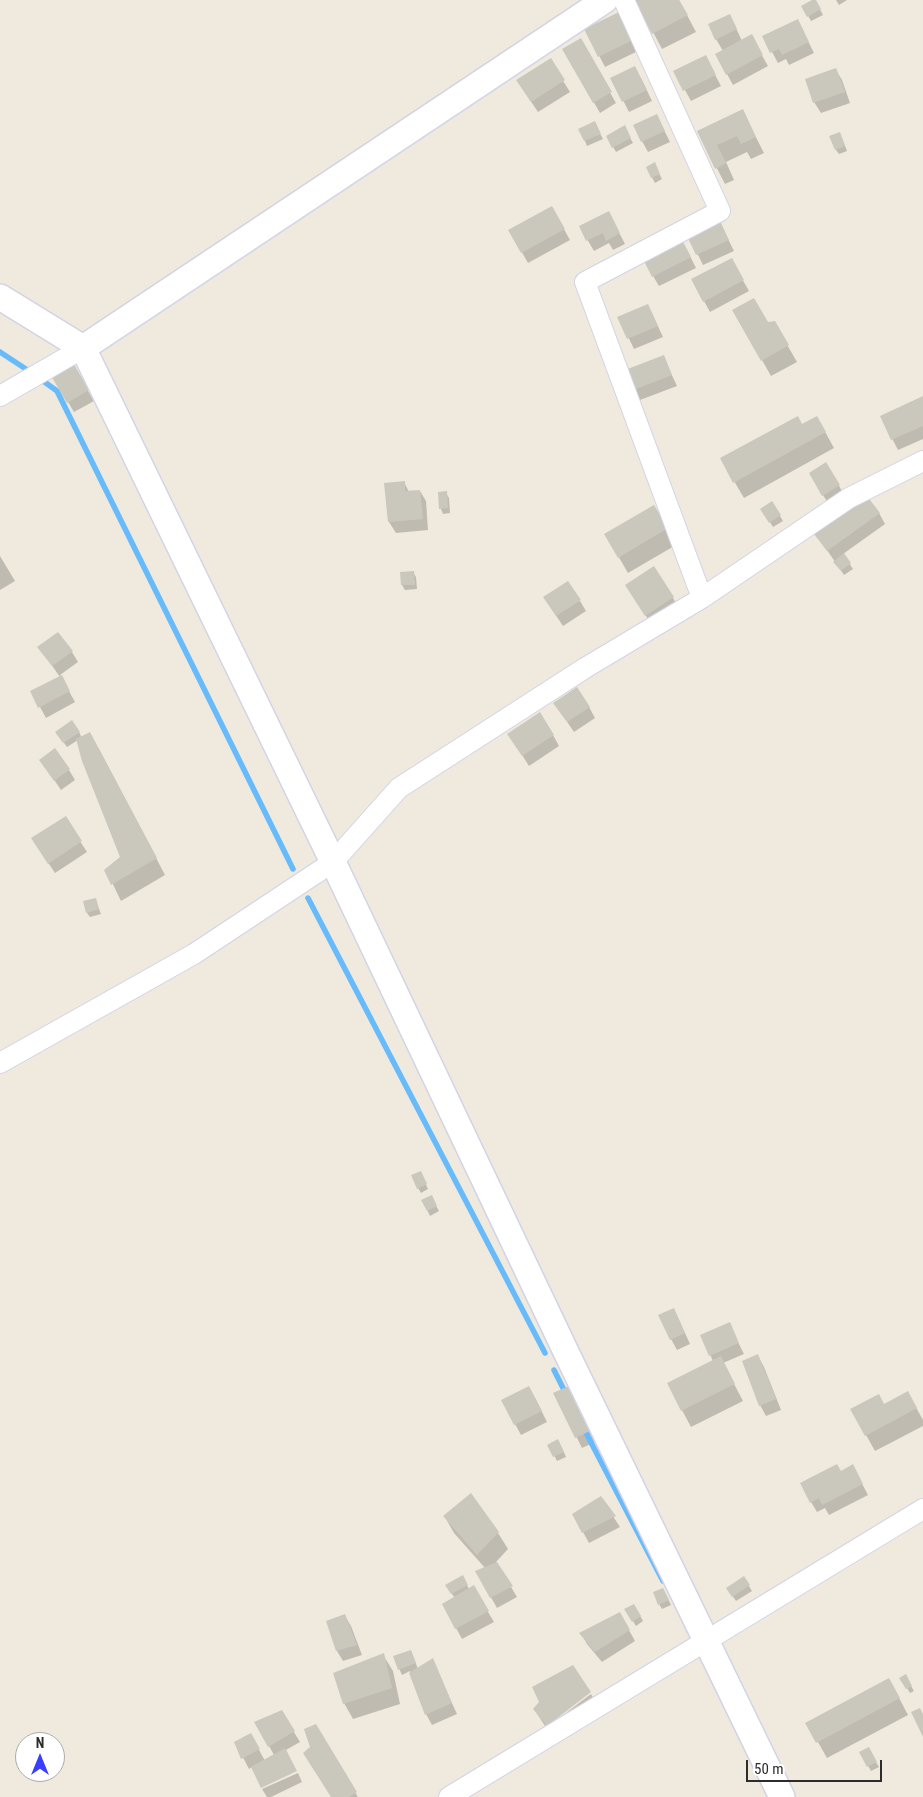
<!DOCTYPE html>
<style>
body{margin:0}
#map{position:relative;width:923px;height:1797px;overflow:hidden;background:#efeadd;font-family:"Roboto Condensed",sans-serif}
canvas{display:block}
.north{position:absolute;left:15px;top:1732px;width:50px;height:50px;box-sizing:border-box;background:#fff;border:1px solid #ababab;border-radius:50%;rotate:0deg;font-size:14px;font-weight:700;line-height:20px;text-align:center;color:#2c2c2c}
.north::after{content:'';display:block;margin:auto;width:18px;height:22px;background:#3a3fff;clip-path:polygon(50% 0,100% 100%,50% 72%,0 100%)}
.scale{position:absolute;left:746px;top:1760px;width:136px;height:22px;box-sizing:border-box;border:2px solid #2c2c2c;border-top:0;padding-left:6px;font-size:15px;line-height:18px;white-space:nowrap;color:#2c2c2c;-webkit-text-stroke:4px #fff;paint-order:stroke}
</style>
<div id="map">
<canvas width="923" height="1797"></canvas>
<div class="north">N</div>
<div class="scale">50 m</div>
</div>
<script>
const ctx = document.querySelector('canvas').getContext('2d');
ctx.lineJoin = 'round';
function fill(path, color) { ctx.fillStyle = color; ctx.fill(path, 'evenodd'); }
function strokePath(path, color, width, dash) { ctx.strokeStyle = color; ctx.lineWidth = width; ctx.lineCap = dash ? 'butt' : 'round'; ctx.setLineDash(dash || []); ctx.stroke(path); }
fill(new Path2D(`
 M636 0H679L696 32 662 49Z
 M815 0 823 15 811 21 803 7Z
 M836 0H847L839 5Z
 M618 14 638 51 605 67 586 30Z
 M730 15 742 41 751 36 768 66 733 85 727 74 723 51 716 39Z
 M803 31 814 53 789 65 786 59 778 63 764 37Z
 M580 40 616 103 600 113 564 50Z
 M550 60 570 92 538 112 524 91Z
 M711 67 721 86 691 101 675 72Z
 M836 70 842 80 850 103 821 113 814 102Z
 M612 78H641L652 101 629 112Z
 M742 110 764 153 751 159 747 152 726 162 734 180 725 184 698 131Z
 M662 126 670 142 648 152 642 141Z
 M624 127 633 143 616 152 607 136Z
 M597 128 603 139 587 146 580 129Z
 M842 138 847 151 839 154 836 150Z
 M654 164 662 179 655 183 647 168Z
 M552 208 570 240 528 263 510 231Z
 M614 223 625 244 613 250 609 243 594 251 580 227Z
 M725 233 734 251 703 265 689 237Z
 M687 250 696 268 659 286 653 276Z
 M737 270 749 291 710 312 704 301Z
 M648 305 663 337 634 349 619 318Z
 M734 310 767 323 774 322 797 362 771 376Z
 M663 356 677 386 640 400 634 390Z
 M71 363 94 401 74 412 52 375Z
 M923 397V439L898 450 881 417Z
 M817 417 834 448 744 498 721 459 802 425Z
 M826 464 845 496 829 505 810 473Z
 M404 482 409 492 420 491 426 501 428 530 396 533 389 522 386 484Z
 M446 493 449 498 450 513 443 514 441 509Z
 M772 503 783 521 773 527 762 509Z
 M653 506 676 545 628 573 606 535Z
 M879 513 885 524 843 554 853 569 844 575 816 534Z
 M0 556 15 581 0 590Z
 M413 572 416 577 417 589 405 590 402 585Z
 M633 596 673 598 679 608 652 625Z
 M580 601 586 611 563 626 551 608Z
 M39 647 72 652 78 662 60 675 75 702 46 718 40 707 60 677Z
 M555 704 589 707 595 718 574 732Z
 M79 732 82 738 99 749 165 875 121 901 106 870 122 858 78 740 67 747 60 737Z
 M553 735 559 746 529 766 515 744Z
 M41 760 69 770 75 780 61 790Z
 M65 818 87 852 55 873 39 849Z
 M95 899 101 914 90 917 87 913Z
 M423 1178 428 1189 421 1193 418 1188Z
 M431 1197 439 1211 430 1216 423 1201Z
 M679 1320 690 1344 677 1350 671 1339Z
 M729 1324 744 1354 723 1363 743 1401 691 1427 668 1384 713 1361 702 1336Z
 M758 1356 764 1367 781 1410 766 1416 760 1405Z
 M908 1393 923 1420V1426L875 1451 866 1435 884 1406Z
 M555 1394 575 1398 595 1442 582 1448Z
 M535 1398 547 1422 521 1435 515 1424Z
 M549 1445 561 1446 566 1457 557 1461Z
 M840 1472 858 1476 868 1495 829 1515 825 1508 817 1512 811 1502Z
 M470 1495 498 1533 508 1549 496 1562 517 1597 497 1608 477 1572 485 1568 454 1533 445 1517Z
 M601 1498 620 1527 589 1543 583 1532Z
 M463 1577 469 1589 473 1587 494 1622 462 1639 443 1604 455 1598 449 1590Z
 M744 1578 752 1591 736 1601 728 1589Z
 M663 1589 671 1605 662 1609 659 1604Z
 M634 1605 643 1621 636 1626 626 1610Z
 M620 1614 635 1641 602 1662 587 1644 581 1633Z
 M345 1616 351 1626 362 1655 343 1661 337 1651 328 1622Z
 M411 1651 418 1669 432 1660 457 1714 432 1725 426 1714 410 1671 402 1675 394 1657Z
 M383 1655 393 1671 400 1704 353 1719 344 1703Z
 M905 1676 914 1691 910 1693 901 1678Z
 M589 1691 545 1726 534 1709Z
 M591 1694 599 1709 546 1728Z
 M898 1696 908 1715 827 1758 807 1723Z
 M281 1711 300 1742 286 1750 296 1770 261 1787 252 1767 249 1769 235 1742 251 1735 265 1761 274 1755 256 1722Z
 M315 1726 358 1797H331L312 1747Z
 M868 1749 879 1767 871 1771 861 1753Z
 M298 1773 302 1782 271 1797H267L262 1789Z`), '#0003');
strokePath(new Path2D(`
 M0 352 32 373
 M39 378 57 391 293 869
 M308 898 545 1353
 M554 1370 566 1394
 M583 1427 663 1581`), '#67bbfa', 5.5);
fill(new Path2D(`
 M634 0H679L688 15 652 34Z
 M812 0H816L821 9 807 17 801 6Z
 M619 12 633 40 598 57 584 29Z
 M730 14 737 29 715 40 708 24Z
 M798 19 809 42 782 55 779 49 770 53 762 36Z
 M752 34 763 55 726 75 715 54Z
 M581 38 612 92 593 103 562 49Z
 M706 55 716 75 683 91 673 71Z
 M551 58 565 80 531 102 516 80Z
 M635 66 647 90 622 102 610 78Z
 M836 68 845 92 813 103 805 79Z
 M743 109 756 137 741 144 737 136 717 145 726 163 715 169 697 131Z
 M657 114 665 131 641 142 633 125Z
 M595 121 601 134 584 141 578 129Z
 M625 125 631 138 612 148 606 136Z
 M840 132 845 146 835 150 829 136Z
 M655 162 660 174 651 178 646 167Z
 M552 206 565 229 521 253 508 230Z
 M609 211 620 233 606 241 603 233 586 241 579 226Z
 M720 221 729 240 696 255 687 236Z
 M681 238 691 257 652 277 642 257Z
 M732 258 744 280 703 302 691 279Z
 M754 298 768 322 775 321 789 345 761 361 732 310Z
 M648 304 658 326 627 339 617 317Z
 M664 355 672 375 633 390 625 370Z
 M72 361 89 390 67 403 50 374Z
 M923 396V426L891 440 880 416Z
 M798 416 802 424 817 416 826 432 733 483 720 458Z
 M826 462 840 485 822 496 809 473Z
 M405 481V491L420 490 423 519 388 522 384 483Z
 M447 491 448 508 439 509 438 492Z
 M867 496 880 513 827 551 814 534Z
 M772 501 781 515 769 523 760 509Z
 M654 505 668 528 618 558 604 534Z
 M844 553 851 563 841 571 833 562Z
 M654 566 674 597 645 616 625 585Z
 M414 571 415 585H401L400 572Z
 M568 581 581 600 556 616 543 597Z
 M58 632 73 651 52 666 37 647Z
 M62 675 70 691 38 708 30 691Z
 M577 687 590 707 567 722 553 703Z
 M540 712 554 735 522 756 507 734Z
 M72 720 80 732 63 743 55 732Z
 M90 732 157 858 111 885 104 870 120 857 82 761 76 739Z
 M55 748 70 769 54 781 39 760Z
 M66 816 82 841 48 864 31 838Z
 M96 898 99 909 86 913 83 901Z
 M421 1171 427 1184 417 1189 411 1175Z
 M432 1195 437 1206 427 1211 421 1200Z
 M674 1308 685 1333 670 1340 658 1315Z
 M730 1322 739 1343 709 1356 700 1335Z
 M758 1354 776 1399 759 1406 742 1361Z
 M721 1356 735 1384 681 1411 667 1383Z
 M529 1386 542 1411 514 1425 501 1400Z
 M569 1386 590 1431 575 1438 553 1393Z
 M908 1391 917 1408 865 1436 850 1409 879 1394 884 1404Z
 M558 1439 564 1452 553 1457 547 1445Z
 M837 1464 841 1471 853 1464 863 1484 822 1505 819 1498 810 1503 800 1483Z
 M471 1493 499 1532 477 1555 443 1516Z
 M601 1496 616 1516 582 1533 572 1514Z
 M497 1562 513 1586 490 1598 475 1571Z
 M463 1575 468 1585 451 1594 445 1585Z
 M744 1576 750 1585 732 1597 726 1588Z
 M474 1585 489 1611 455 1629 442 1604Z
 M663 1588 669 1600 658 1605 653 1592Z
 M634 1604 641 1616 632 1622 624 1609Z
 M620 1612 630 1630 595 1652 579 1633Z
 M345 1614 357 1645 336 1651 326 1621Z
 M411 1650 416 1663 398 1670 393 1656Z
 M384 1653 392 1688 343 1704 333 1673Z
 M433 1658 452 1703 425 1715 409 1673Z
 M573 1665 591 1692 547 1726 533 1709 539 1702 532 1687Z
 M906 1674 912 1686 906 1689 899 1678Z
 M889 1678 900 1698 816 1743 805 1723Z
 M920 1708 923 1714V1737L911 1712Z
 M282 1710 295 1731 268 1747 254 1722Z
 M316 1724 357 1792 349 1797H331L303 1753 310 1747 304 1729Z
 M251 1733 260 1749 241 1759 234 1742Z
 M869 1747 877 1762 867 1767 859 1752Z
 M285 1748 297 1771 261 1788 251 1767Z`), '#cac7bc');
const minor = new Path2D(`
 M624 0 720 211 585 282 702 598
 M0 396 83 348
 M0 1063 194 954 333 862 399 788 585 668 702 598 849 498 923 461
 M449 1797 923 1509`);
const tertiary = new Path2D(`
 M0 297 83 348 333 862 567 1354 782 1797
 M83 348 605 0`);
strokePath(minor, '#d2d3e6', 22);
strokePath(tertiary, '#d2d3e6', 28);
strokePath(minor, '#fff', 20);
strokePath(tertiary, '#fff', 25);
</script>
